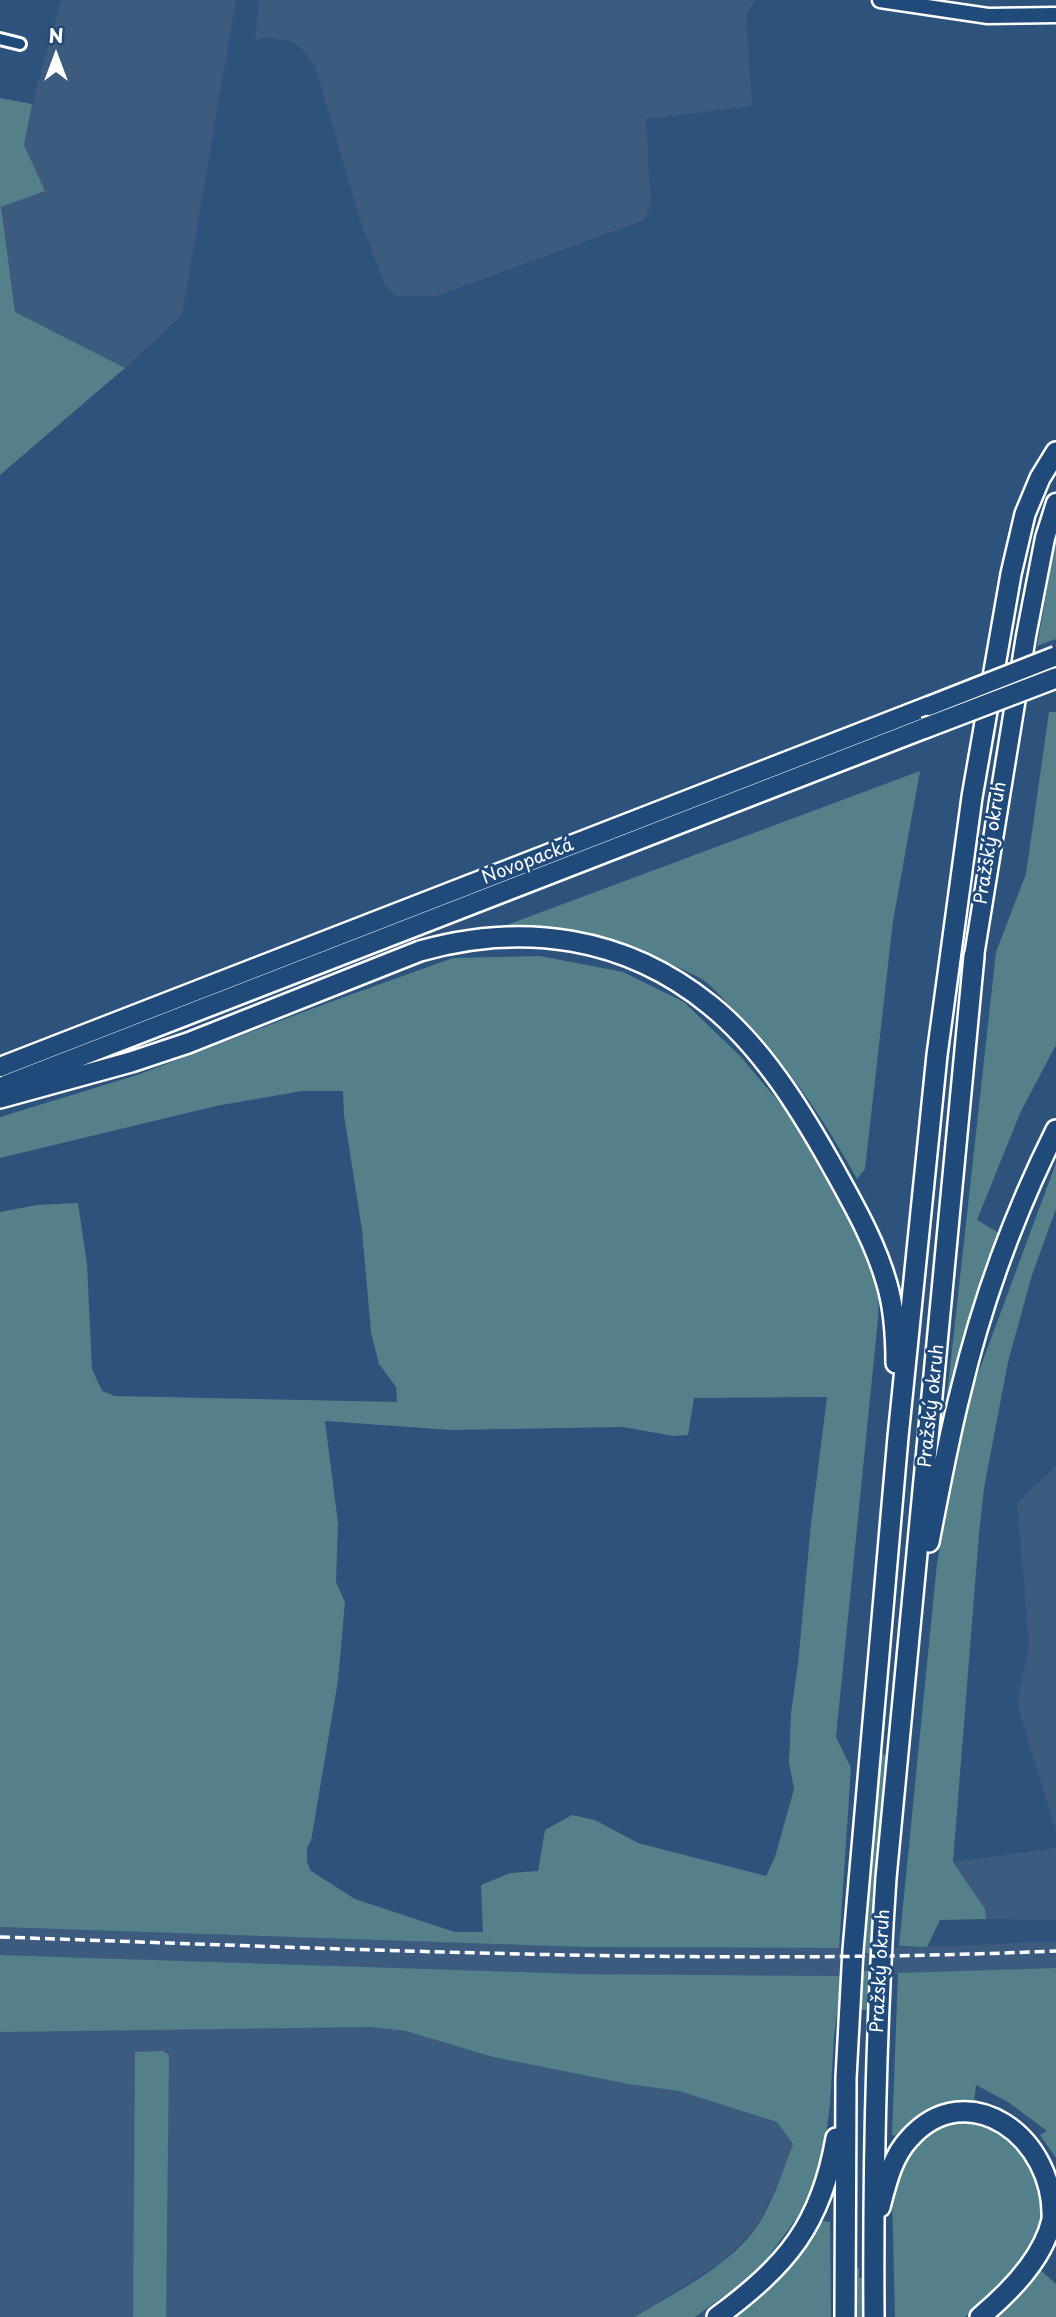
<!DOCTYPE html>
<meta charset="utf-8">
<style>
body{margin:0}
#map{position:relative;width:1056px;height:2317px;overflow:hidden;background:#2d527c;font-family:"Playpen Sans",sans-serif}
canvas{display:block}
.north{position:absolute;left:21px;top:21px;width:70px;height:70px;-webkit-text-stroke:5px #1f4a7a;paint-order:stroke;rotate:0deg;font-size:19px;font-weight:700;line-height:28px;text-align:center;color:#fff}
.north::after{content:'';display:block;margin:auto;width:24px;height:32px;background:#fff;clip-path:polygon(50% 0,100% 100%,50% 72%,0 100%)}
</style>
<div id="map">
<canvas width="1056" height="2317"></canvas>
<div class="north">N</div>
</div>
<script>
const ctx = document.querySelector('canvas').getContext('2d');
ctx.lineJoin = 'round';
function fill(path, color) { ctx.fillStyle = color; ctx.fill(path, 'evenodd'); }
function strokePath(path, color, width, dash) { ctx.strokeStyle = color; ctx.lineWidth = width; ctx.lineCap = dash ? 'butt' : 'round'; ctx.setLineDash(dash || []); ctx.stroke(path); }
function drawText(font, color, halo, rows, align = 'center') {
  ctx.font = font + ' "Playpen Sans",sans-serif'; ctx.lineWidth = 6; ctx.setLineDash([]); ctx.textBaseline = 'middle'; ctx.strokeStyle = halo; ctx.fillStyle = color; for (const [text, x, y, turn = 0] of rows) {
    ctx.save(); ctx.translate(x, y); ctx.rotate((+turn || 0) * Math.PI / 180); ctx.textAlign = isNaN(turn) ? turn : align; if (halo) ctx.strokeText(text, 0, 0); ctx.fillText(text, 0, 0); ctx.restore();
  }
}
fill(new Path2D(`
 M61 0H236L182 315 125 368 15 312 0 314V98L32 104Z
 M259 0H755L746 15 752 106 646 119 651 206 644 220 437 296H396L385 285 361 223 315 66 301 48 291 41 266 38 255 40Z
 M1056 1466V1832L1017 1703 1029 1646 1017 1503Z
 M1056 1848V1920L986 1919 985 1909 953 1862Z
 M0 1927 582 1947 718 1948 927 1947 1056 1941V1968L842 1976 581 1974 0 1955Z
 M372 2027 406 2031 493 2057 628 2084 679 2091 777 2122 793 2144 779 2182 756 2228 722 2262 635 2317H0V2031Z`), '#3d5b7e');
fill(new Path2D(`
 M0 98 32 104 24 145 45 191 1 207 15 312 125 368 0 475Z
 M1056 538V639L1037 646Z
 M1049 712H1056V1045L1021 1111 977 1220 999 1233 972 1314 946 1404 996 952 1026 874Z
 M920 771 893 921 865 1169 857 1179C823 1117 784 1060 734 1010 724 1001 715 988 703 980 695 975 684 970 675 966 618 936 567 928 504 926Z
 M540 956 623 972 684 1002 740 1056 790 1115 850 1223 879 1287 878 1319 836 1737 851 1768 839 1948 582 1947 0 1927V1212L37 1205 78 1203 87 1264 92 1369 102 1391 115 1396 397 1402 396 1387 379 1364 371 1332 362 1230 344 1115 343 1091H302L216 1106 0 1158V1117L137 1075 330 1002 453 958ZM827 1397 811 1524 798 1664 791 1713 789 1762 794 1789 775 1857 766 1876 638 1843 595 1820 572 1815 545 1830 538 1871 510 1873 481 1885 483 1932H455L355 1899 311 1871 307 1862V1848L311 1841 338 1681 345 1602 336 1582 338 1523 325 1421 451 1430 623 1427 673 1436 688 1435 694 1398Z
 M1056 1163V1209L1032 1275 1008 1362 984 1488 979 1534 953 1862 985 1909 986 1919 940 1920 927 1947 899 1946 937 1563 969 1398Z
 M879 1754H884L888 1758 871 1953H860Z
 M0 1955 581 1974 842 1976 834 2036 830 2105 824 2148 819 2171 799 2215 765 2261 739 2285 695 2317H635C676 2291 726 2269 756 2228 772 2205 783 2170 793 2144L777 2122 679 2091 628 2084 493 2057 406 2031 372 2027 0 2032Z
 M1056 1968V2158L1040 2135 1047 2131 1008 2102 976 2085 974 2103C946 2102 916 2115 898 2136L892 2135 898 1973Z
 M860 1971H870L868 2010H860Z
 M163 2051 169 2055 166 2317H133L135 2052Z
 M971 2121 1004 2130 1044 2179C1043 2193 1045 2210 1042 2224 1035 2255 990 2297 965 2317H895L892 2199C900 2150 921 2126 971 2121Z
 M823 2221 830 2222 831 2317H734L787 2271Z
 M855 2268H859V2278H864L865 2317H855Z
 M1038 2268 1056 2284V2317H993Z`), '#538089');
const minor = new Path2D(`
 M0 39 20 44`);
const tertiary = new Path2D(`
 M880 0 988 16 1056 15`);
const trunk = new Path2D(`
 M974 956 1026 636 1045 538 1056 503
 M0 1067 929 706`);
const motorway = new Path2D(`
 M6 1085 925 728
 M0 1098 131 1062 188 1043 420 951C523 922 625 936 710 1005 761 1046 799 1107 831 1164 852 1202 875 1241 887 1284 894 1308 896 1337 896 1363
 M929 1542C939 1491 948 1440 961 1390 982 1302 1015 1212 1056 1130
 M880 2207C886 2184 892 2157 909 2139 967 2073 1056 2137 1052 2220 1043 2259 1010 2292 980 2317
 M717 2317C787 2265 821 2225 836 2138
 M845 2317 846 2078 853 1950 898 1437 937 1055 972 797 1011 574 1025 514 1040 478 1056 452
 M874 2317C873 2170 876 2024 886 1878L974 956`);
strokePath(minor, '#fff', 16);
strokePath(tertiary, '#fff', 19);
strokePath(trunk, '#fff', 23);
strokePath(motorway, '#fff', 24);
strokePath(minor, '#1f4a7a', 10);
strokePath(tertiary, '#1f4a7a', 14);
strokePath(trunk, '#1f4a7a', 18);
strokePath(motorway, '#1f4a7a', 19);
strokePath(new Path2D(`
 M0 1937C352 1949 704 1966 1056 1951`), '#fff', 3.5, [10, 5]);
const trunkBridge = new Path2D(`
 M929 706 1056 656`);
const motorwayBridge = new Path2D(`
 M925 728 1056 678`);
strokePath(trunkBridge, '#fff', 23, []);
strokePath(motorwayBridge, '#fff', 24, []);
strokePath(trunkBridge, '#1f4a7a', 18);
strokePath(motorwayBridge, '#1f4a7a', 19);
drawText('18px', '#fff', '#1f4a7a', [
 ["Pražský okruh",991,843,-81],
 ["Novopacká",528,862,-21],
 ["Pražský okruh",932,1406,-84],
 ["Pražský okruh",881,1971,-87]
]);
</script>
